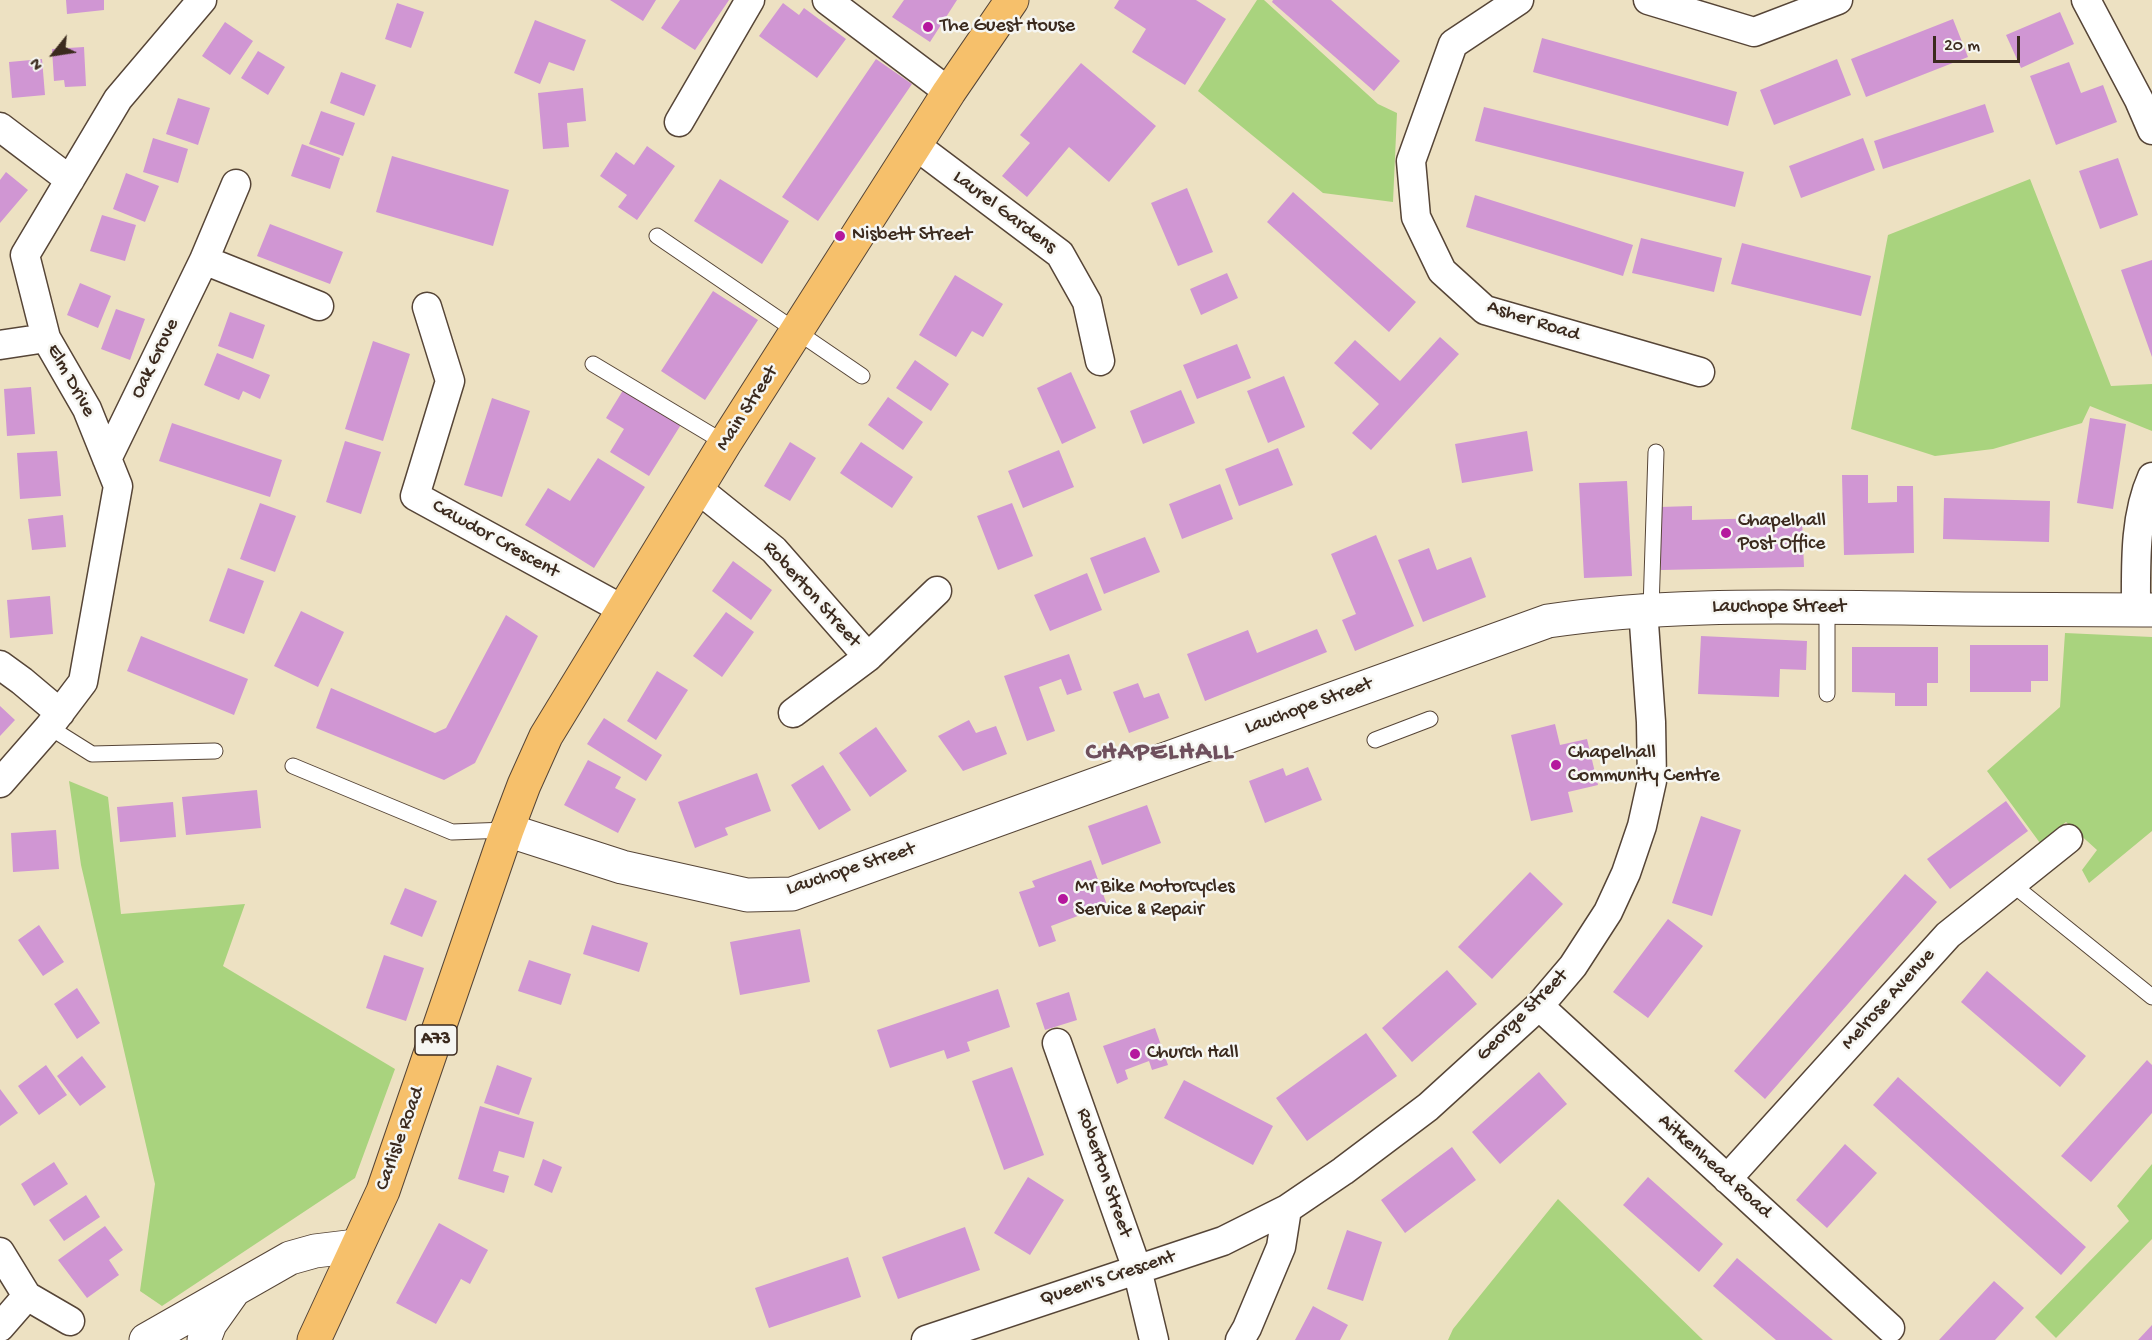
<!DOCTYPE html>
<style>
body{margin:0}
#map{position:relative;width:2152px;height:1340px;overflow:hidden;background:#ede1c2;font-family:"Gochi Hand",sans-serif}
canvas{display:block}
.north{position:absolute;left:24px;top:24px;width:60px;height:60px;-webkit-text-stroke:4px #f6f6f2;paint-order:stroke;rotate:240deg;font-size:16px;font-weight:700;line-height:24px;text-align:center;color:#3b2a1e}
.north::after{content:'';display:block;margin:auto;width:21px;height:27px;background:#3b2a1e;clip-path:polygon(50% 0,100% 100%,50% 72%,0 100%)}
.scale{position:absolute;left:1933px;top:36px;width:87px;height:27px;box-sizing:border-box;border:3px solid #3b2a1e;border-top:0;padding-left:8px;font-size:18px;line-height:21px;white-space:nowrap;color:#3b2a1e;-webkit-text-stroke:4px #f6f6f2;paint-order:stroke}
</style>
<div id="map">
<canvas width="2152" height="1340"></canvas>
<div class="north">N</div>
<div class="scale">20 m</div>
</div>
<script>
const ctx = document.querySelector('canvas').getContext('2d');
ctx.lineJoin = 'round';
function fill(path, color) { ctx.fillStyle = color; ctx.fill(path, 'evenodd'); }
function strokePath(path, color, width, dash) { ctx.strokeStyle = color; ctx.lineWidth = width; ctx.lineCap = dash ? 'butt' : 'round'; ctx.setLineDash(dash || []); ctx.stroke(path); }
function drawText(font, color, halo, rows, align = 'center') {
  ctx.font = font + ' "Gochi Hand",sans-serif'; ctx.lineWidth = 5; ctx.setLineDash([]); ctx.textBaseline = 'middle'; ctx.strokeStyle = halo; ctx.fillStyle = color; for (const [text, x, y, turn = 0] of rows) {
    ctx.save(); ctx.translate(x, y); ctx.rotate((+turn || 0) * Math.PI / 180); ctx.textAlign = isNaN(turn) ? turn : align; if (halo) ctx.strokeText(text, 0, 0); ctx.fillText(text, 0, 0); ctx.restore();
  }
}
fill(new Path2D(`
 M1257 0H1264L1378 104 1397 113 1393 202 1323 193 1198 91Z
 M2030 179 2111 386 2152 384V431L2090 406 2082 423 1993 449 1935 456 1851 429 1888 235Z
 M2065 633 2152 637V831L2089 883 2082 870 2097 850 2066 822 2040 843 1987 771 2060 707Z
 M69 781 108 797 121 914 245 904 223 966 395 1069 355 1178 162 1306 140 1291 155 1184 81 865Z
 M2152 1164V1239L2056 1338 2035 1317 2129 1221 2117 1206Z
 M1558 1199 1703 1340H1448L1453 1329Z`), '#a9d37e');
fill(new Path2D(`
 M66 0H104V10L67 14Z
 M610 0H656L643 21Z
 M680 0H729L695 50 661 28Z
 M904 0H957L930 42 892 17Z
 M1119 0H1196L1226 19 1185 85 1132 52 1146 29 1114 8Z
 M1273 0H1331L1400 61 1374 91 1272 2Z
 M397 3 424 12 411 48 385 39Z
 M783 3 799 15 804 8 846 39 817 78 759 36Z
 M2060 12 2074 44 2021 68 2006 35Z
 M1953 19 1968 57 1866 97 1851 59Z
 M535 20 586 40 574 71 549 62 540 84 514 73Z
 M225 22 253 41 230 75 202 56Z
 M1542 38 1737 92 1728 126 1533 72Z
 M84 47 86 86 65 87 64 80 54 81 52 49Z
 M258 51 285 67 268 95 241 78Z
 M42 59 45 95 12 98 9 62Z
 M876 59 912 84 818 221 782 197Z
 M1837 59 1851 95 1774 125 1760 90Z
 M2069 62 2081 93 2103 85 2117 122 2056 145 2030 76Z
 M1081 63 1156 126 1109 182 1069 147 1027 197 1002 176 1030 143 1020 135Z
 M341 72 376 85 364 116 330 103Z
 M583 88 586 121 567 123 569 147 543 149 538 93Z
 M178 98 210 108 198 145 166 134Z
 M1985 104 1994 132 1883 169 1874 141Z
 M1484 107 1744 172 1735 207 1475 141Z
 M321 111 355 123 343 156 309 144Z
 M153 138 188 149 178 183 143 172Z
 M1863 138 1875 170 1801 198 1789 166Z
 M302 144 340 158 330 189 291 176Z
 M647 146 675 166 637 220 618 207 627 195 600 176 616 152 634 165Z
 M392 156 509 190 493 246 376 212Z
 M2118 158 2138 215 2100 229 2079 171Z
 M6 172 28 190 0 223V180Z
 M126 173 159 186 145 222 113 209Z
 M720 179 789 221 762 264 694 221Z
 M1187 188 1213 252 1178 266 1151 203Z
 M1293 192 1416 302 1389 332 1267 222Z
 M1475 195 1633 245 1623 276 1466 227Z
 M102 215 136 225 125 261 90 251Z
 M270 224 343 252 330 284 257 256Z
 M1641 238 1722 258 1714 292 1632 273Z
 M1742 243 1871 276 1861 316 1731 284Z
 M2152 260V357L2121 270Z
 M1227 273 1238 298 1201 315 1190 289Z
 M955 275 1003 304 983 337 972 331 956 357 919 335Z
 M80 283 111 296 98 328 67 315Z
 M713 291 758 320 705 400 661 371Z
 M116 309 145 319 130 360 101 349Z
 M230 312 265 325 253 359 218 346Z
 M1440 337 1459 354 1371 450 1352 433 1379 404 1334 363 1355 340 1400 381Z
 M373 341 410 354 383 441 345 429Z
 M1237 344 1251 378 1197 399 1183 365Z
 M217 353 270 375 260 399 243 391 239 400 204 385Z
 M915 360 949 384 931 411 896 388Z
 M1071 372 1096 428 1062 444 1037 388Z
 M1284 376 1305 427 1268 443 1247 391Z
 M31 387 35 434 7 436 4 389Z
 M625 387 682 423 649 476 610 452 624 429 606 418Z
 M1181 390 1195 423 1143 444 1130 411Z
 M888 397 923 422 903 450 868 425Z
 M492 398 530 411 502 497 464 485Z
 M2090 418 2126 424 2113 509 2077 503Z
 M172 423 282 460 270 497 159 461Z
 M1527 431 1533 471 1462 483 1455 444Z
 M345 441 381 452 361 514 326 502Z
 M790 442 816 458 790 501 764 486Z
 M861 442 913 477 892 508 840 473Z
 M1278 448 1293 485 1239 506 1225 469Z
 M1059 450 1074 487 1023 508 1008 471Z
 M57 451 61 496 20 499 17 453Z
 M598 458 645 487 594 568 525 525 548 488 570 501Z
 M1842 475H1868V503L1897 502V486H1913L1914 553 1844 555Z
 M1627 481 1632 576 1584 578 1579 483Z
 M1220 484 1233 519 1182 539 1169 504Z
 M1944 498 2050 501 2049 542 1943 539Z
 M260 503 296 516 275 572 240 559Z
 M1012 503 1033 556 998 570 977 516Z
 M1692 506V520L1802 517 1804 567 1661 570 1660 507Z
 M63 515 66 547 32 550 28 519Z
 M1376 535 1414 626 1355 651 1342 620 1356 614 1331 554Z
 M1145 537 1160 572 1104 594 1090 558Z
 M1429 548 1437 570 1471 557 1486 597 1423 622 1398 560Z
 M733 561 772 590 751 620 712 591Z
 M228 568 264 581 244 634 209 621Z
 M1087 573 1102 610 1050 631 1034 595Z
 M50 596 53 634 10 638 7 600Z
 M301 611 344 632 318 687 274 666Z
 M726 612 754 632 722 677 693 656Z
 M506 615 538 636 475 763 444 780 316 728 331 688 435 733 446 728Z
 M1317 629 1327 652 1205 701 1187 654 1248 630 1257 653Z
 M141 636 248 679 234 715 127 671Z
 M1701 636 1807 641 1806 670 1780 669 1779 697 1698 694Z
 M1970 645H2048V681H2031V692H1970Z
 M1852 647H1938V683H1927V706H1895V693L1852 692Z
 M1069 654 1082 690 1067 695 1061 679 1039 687 1055 731 1027 741 1004 676Z
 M657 671 688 690 656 740 627 721Z
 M1138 683 1144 698 1159 693 1169 718 1129 733 1113 692Z
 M0 706 15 720 0 736Z
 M604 718 662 755 646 781 587 744Z
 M969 720 976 733 996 726 1007 754 963 771 938 736Z
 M1555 724 1560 745 1587 739 1598 785 1568 792 1573 812 1531 821 1511 735Z
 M876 727 907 771 870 797 839 753Z
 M588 760 621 777 615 788 636 799 618 833 564 805Z
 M823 765 851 810 819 830 791 785Z
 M1308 767 1322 800 1265 823 1249 781 1283 768 1286 776Z
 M757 773 771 811 725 828 728 835 695 848 678 802Z
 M257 790 261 828 186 835 182 797Z
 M2006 801 2028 831 1950 889 1927 859Z
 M173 802 176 837 120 842 117 807Z
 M1147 805 1161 843 1102 865 1088 826Z
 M1701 816 1741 830 1712 916 1672 903Z
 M56 830 59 869 13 872 11 833Z
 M1091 860 1107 905 1051 926 1056 941 1039 947 1019 892 1035 887 1032 881Z
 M1530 872 1563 904 1492 979 1458 947Z
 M1905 874 1937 902 1765 1099 1734 1071Z
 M405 888 437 901 422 937 390 924Z
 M1668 919 1703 946 1648 1018 1613 992Z
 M39 925 64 962 43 976 18 940Z
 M592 925 648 943 639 972 583 954Z
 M800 929 810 982 740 995 730 942Z
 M384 955 424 968 406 1021 366 1008Z
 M529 960 571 974 561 1005 518 991Z
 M1447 970 1477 1004 1412 1062 1382 1028Z
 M1987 971 2086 1056 2060 1087 1961 1002Z
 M77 988 100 1023 77 1039 54 1004Z
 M998 989 1010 1027 967 1042 970 1051 947 1059 944 1050 890 1068 877 1030Z
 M1069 992 1077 1020 1045 1030 1036 1003Z
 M1155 1028 1168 1065 1152 1070 1149 1061 1125 1070 1128 1079 1117 1084 1103 1046Z
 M1366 1033 1397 1076 1307 1141 1276 1098Z
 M82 1056 106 1087 80 1106 57 1076Z
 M2147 1060 2152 1065V1113L2091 1182 2061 1156Z
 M46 1065 67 1095 39 1115 18 1086Z
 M497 1065 532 1078 519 1115 484 1103Z
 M1012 1067 1044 1155 1004 1170 972 1081Z
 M1539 1072 1567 1104 1500 1164 1472 1132Z
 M1898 1077 2086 1247 2061 1275 1873 1105Z
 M1184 1080 1273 1126 1253 1165 1164 1118Z
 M0 1089 18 1113 0 1126Z
 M480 1106 534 1122 524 1158 499 1151 493 1171 509 1176 504 1193 458 1179Z
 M1845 1144 1877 1173 1827 1228 1796 1200Z
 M1452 1147 1476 1180 1405 1233 1381 1200Z
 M543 1159 562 1167 552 1193 534 1185Z
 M54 1162 68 1184 34 1206 21 1184Z
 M1028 1177 1064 1200 1030 1255 994 1233Z
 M1648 1177 1723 1244 1699 1272 1623 1205Z
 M86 1195 100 1217 64 1241 49 1220Z
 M439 1223 488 1250 470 1284 461 1279 436 1324 396 1303Z
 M105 1226 123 1250 109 1260 119 1275 87 1298 58 1260Z
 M965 1227 980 1270 898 1299 882 1257Z
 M1347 1230 1382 1242 1363 1301 1327 1289Z
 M848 1257 861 1297 769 1328 755 1288Z
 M1737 1258 1833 1340H1776L1713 1286Z
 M1994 1281 2024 1308 1995 1340H1939Z
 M1313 1306 1348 1325 1340 1340H1295Z
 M2152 1325V1340H2138Z`), '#d096d3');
const service = new Path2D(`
 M657 236 862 376
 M593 364 725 443
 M1651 609 1656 452
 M1827 694V607
 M49 727 92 754 215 751
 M1375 740 1430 719
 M293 766 452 832 507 830
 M2012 884 2152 997`);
const minor = new Path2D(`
 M827 0 949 92
 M1519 0 1453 44 1411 161 1416 217 1442 271 1485 310 1700 372
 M1648 0 1754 32 1838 0
 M2086 0 2139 100 2152 130
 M679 122 750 0
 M0 127 70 180
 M915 145 1060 254 1087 302 1100 361
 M204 260 319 306
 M427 307 450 381 415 496 622 609
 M0 345 46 338
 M107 459 204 260 236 184
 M698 489 774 550 868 657 793 713
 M2136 610C2136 566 2134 517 2152 477
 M868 657 937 591
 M0 665 22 681 60 713
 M0 783 49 727 83 682 118 486 87 409 46 338 25 255 118 99 202 0
 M1539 1006 1890 1328
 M1057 1043 1137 1269 1154 1340
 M1727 1179 1948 935 2068 839
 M0 1252 27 1296
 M0 1327 27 1296 70 1321
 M926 1340 1223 1241 1287 1209
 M1240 1340 1247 1328 1281 1247 1287 1209 1343 1171 1428 1107 1539 1006 1573 966 1608 912 1626 873 1642 826 1652 781 1651 722 1643 609`);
const tertiary = new Path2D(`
 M507 830 622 867 747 895 792 894 1548 621C1665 603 1784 607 1902 608 1985 610 2069 609 2152 610
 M146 1340 290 1258 315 1251 356 1246
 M204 1340 210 1324 232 1293`);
const primary = new Path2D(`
 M314 1340 383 1191 507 830 524 785 546 736 725 443 949 92 1012 0`);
strokePath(service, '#564537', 17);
strokePath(minor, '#564537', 31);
strokePath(tertiary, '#564537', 35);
strokePath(primary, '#564537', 35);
strokePath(service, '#fff', 15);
strokePath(minor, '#fff', 28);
strokePath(tertiary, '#fff', 33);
strokePath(primary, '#f6c06b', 33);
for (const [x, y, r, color] of [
 [928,27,6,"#b5179e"],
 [840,236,6,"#b5179e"],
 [1726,533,6,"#b5179e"],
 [1556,765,6,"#b5179e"],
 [1063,899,6,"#b5179e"],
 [1135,1054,6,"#b5179e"]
]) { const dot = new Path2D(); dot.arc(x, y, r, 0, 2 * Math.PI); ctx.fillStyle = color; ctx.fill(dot); strokePath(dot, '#f6f6f2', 2); }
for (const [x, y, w] of [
 [436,1040,42]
]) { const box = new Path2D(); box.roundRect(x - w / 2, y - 15, w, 30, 4.5); ctx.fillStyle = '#f6f6f2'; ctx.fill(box); strokePath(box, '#3b2a1e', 1.5); }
drawText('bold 18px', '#3b2a1e', null, [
 ["A73",436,1040]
]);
drawText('20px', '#3b2a1e', '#f6f6f2', [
 ["The Guest House",940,27],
 ["Nisbett Street",852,236],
 ["Chapelhall",1738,522],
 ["Post Office",1738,545],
 ["Chapelhall",1568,754],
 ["Community Centre",1568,777],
 ["Mr Bike Motorcycles",1075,888],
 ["Service & Repair",1075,911],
 ["Church Hall",1147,1054]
], 'left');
drawText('20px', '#3b2a1e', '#f6f6f2', [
 ["Laurel Gardens",1004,213,37],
 ["Asher Road",1533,322,18],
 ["Oak Grove",156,359,-64],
 ["Elm Drive",70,381,61],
 ["Main Street",748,409,-57],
 ["Cawdor Crescent",495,540,29],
 ["Roberton Street",811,595,48],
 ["Lauchope Street",1779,608],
 ["Lauchope Street",1309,707,-20],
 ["Lauchope Street",851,870,-18],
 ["Melrose Avenue",1889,1000,-48],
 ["George Street",1523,1016,-45],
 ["Carlisle Road",401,1139,-70],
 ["Aitkenhead Road",1714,1167,42],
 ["Roberton Street",1103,1173,71],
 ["Queen's Crescent",1108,1279,-18]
]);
ctx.letterSpacing = '1.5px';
drawText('bold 26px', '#6f505d', '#f6f6f2', [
 ["CHAPELHALL",1160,754]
]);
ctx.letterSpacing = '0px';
</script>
